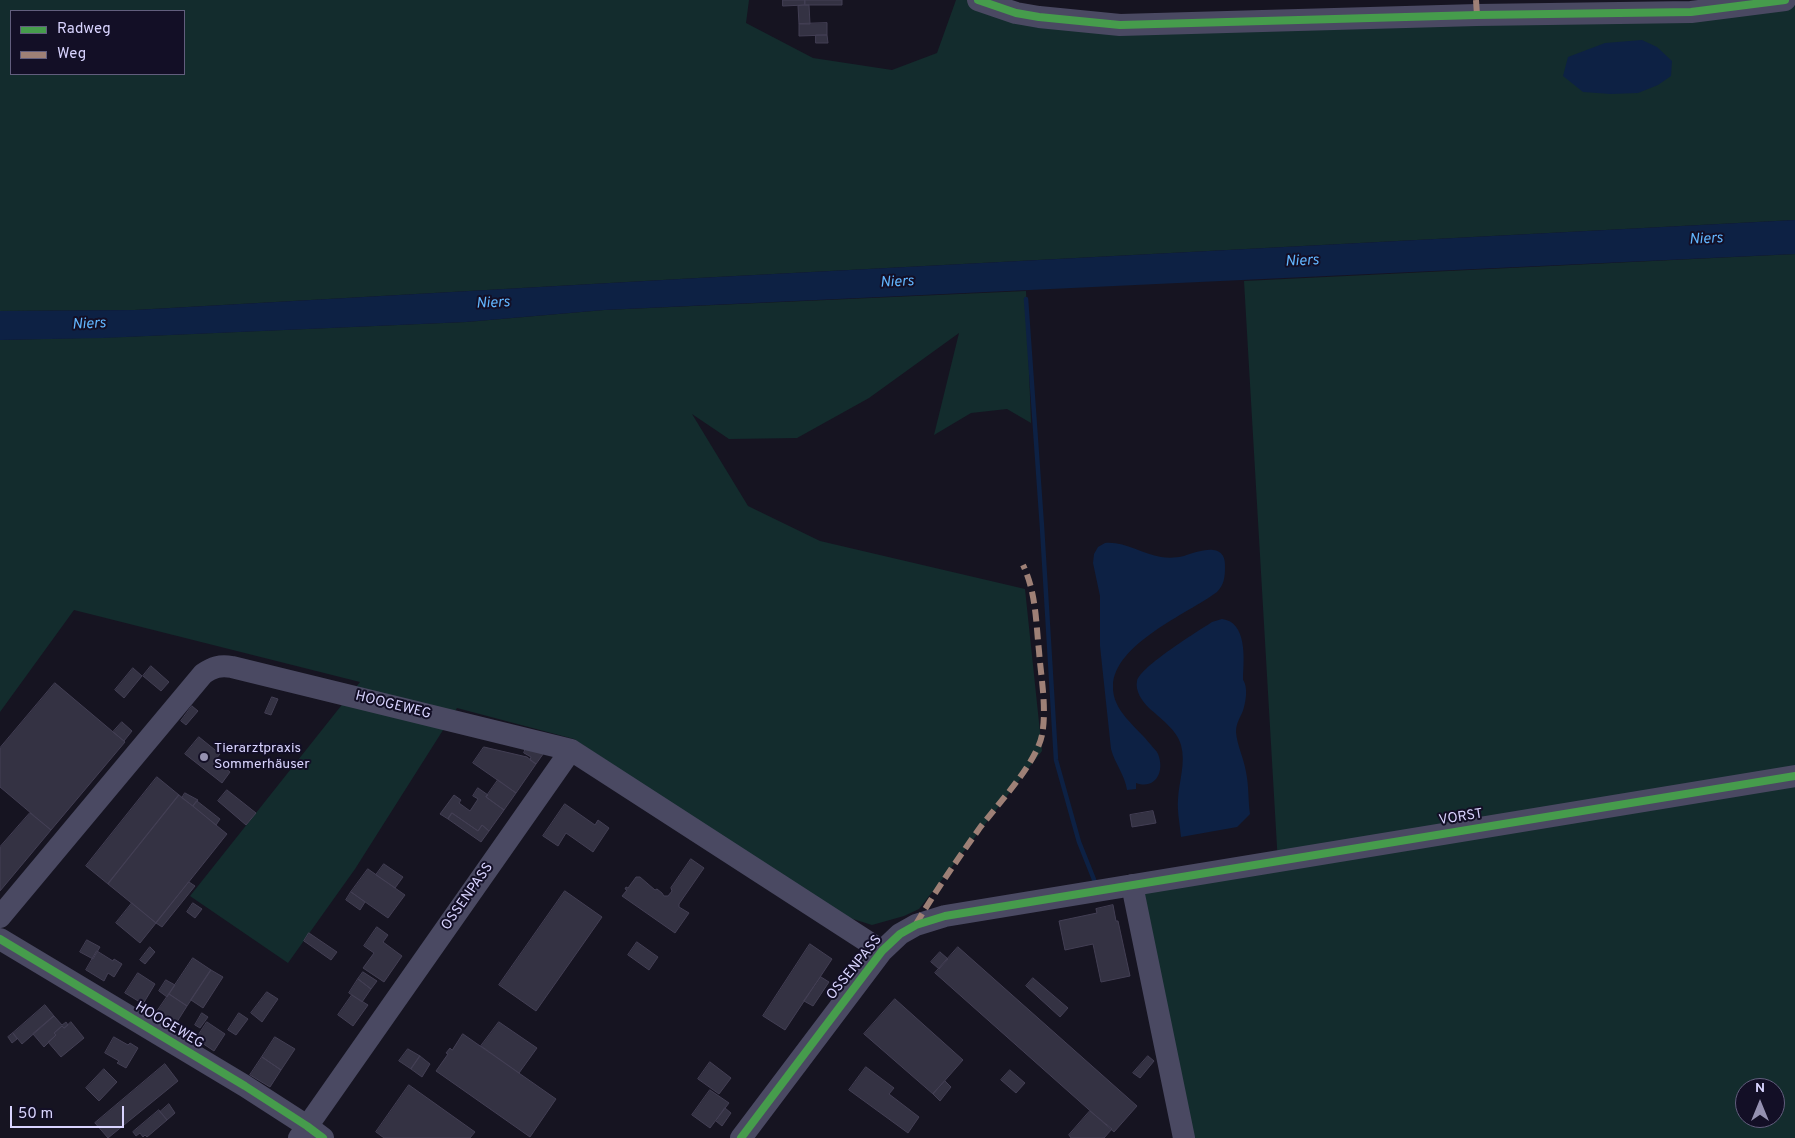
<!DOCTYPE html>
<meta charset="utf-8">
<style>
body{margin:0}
#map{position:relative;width:1795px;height:1138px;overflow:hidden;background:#161421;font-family:Overpass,sans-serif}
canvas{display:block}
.legend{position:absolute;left:10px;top:10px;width:175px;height:65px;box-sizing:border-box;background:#130f26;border:1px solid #625e7d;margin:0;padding:6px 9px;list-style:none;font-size:15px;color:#d9d4ff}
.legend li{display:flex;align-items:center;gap:10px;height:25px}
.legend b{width:25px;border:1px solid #625e7d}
.north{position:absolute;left:1735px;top:1078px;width:50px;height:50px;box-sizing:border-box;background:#130f26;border:1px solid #625e7d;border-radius:50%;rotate:0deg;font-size:14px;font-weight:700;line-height:20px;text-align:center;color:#d9d4ff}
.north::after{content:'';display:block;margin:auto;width:18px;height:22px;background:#9591b1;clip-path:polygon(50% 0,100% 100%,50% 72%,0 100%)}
.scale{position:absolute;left:10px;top:1106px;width:114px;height:22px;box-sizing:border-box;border:2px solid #d9d4ff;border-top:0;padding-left:6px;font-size:15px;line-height:18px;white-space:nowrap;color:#d9d4ff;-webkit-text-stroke:4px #130f26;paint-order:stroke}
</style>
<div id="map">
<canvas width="1795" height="1138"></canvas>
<ul class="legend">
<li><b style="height:6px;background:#469c4c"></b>Radweg</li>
<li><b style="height:6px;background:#9e8076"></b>Weg</li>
</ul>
<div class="north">N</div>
<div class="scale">50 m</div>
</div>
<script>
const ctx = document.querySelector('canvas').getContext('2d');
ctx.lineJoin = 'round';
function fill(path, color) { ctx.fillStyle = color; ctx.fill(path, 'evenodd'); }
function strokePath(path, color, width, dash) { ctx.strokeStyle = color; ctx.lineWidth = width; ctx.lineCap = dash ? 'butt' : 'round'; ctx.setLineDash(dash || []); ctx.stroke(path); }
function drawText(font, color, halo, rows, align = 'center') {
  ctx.font = font + ' Overpass,sans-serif'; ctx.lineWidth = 4; ctx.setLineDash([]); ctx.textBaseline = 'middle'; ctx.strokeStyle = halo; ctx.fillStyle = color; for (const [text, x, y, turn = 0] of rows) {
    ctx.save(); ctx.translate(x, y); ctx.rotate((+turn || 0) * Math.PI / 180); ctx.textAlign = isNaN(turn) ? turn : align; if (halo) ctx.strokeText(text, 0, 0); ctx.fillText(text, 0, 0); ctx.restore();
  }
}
fill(new Path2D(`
 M0 0H749L746 23 813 58 892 70 937 53 956 0H978L1120 25 1795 0V220L698 278 135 310 0 311ZM11 11H184V74H11Z
 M1795 254V1138H1188L1144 893 1278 864 1244 281ZM1745 1088H1775V1118H1745Z
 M1026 291 1031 423 1007 409 971 413 934 435 959 333 869 398 797 438 729 439 692 414 748 506 820 541 1025 589 1042 751 919 909 904 916 872 925 815 907 741 850 574 739 457 708 355 869 288 963 190 896 360 682 74 610 0 712V340L122 337 466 322 604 310Z`), '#132c2d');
fill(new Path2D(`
 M1642 40 1657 47 1672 61 1671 76 1658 85 1638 93 1611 94 1583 92 1563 76 1568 57 1605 43Z
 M1795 220V254L604 310 466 322 103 338 0 340V311L135 310 698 278Z
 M1105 543C1124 541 1142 554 1161 557 1168 558 1176 558 1184 556 1197 552 1226 540 1225 567 1225 577 1224 585 1217 592 1187 614 1114 644 1113 686 1112 711 1137 727 1151 745 1153 748 1157 751 1158 754 1165 771 1156 790 1136 783V789L1127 790C1125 775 1115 764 1111 749L1100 646V596L1093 563 1094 554 1098 547Z
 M1222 619C1247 622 1244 658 1243 677 1243 682 1243 678 1245 684 1247 690 1246 700 1244 707 1242 716 1236 721 1236 732 1237 745 1244 759 1246 772 1249 786 1248 800 1250 814L1237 827 1181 837C1180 825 1177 811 1178 799 1179 781 1186 763 1181 745 1177 730 1160 718 1149 708 1142 701 1135 691 1137 681 1141 666 1197 632 1212 622Z`), '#0d2144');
strokePath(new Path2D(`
 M1026 299 1042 527 1056 760 1079 842 1095 882`), '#0d2144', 4.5);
const building = new Path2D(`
 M783 0H805V5L783 6Z
 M805 0H842V5H805Z
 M805 5H809L810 24H799L798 6Z
 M827 23V35L799 36V24Z
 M816 35H827L828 43H816Z
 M151 666 169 682 161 691 143 676Z
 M133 668 142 676 124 698 115 690Z
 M55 683 125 742 51 830 0 787V748Z
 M272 697 278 699 271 715 265 713Z
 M192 706 198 711 186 725 181 721Z
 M122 722 132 731 124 741 113 732Z
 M199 737 220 754 215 760 230 772 222 783 185 754Z
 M527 745 546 750 536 764 530 760 531 757 524 753Z
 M484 747 527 757 536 764 516 793 473 763Z
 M157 777 179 795 108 884 86 866Z
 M498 780 516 793 504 810 486 797Z
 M478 788 488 795 486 797 504 810 489 831 482 825 478 831 452 813 448 819 440 814 454 795 461 800 459 803 470 811 478 799 473 796Z
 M227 790 256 813 246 825 218 801Z
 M185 793 198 800 193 806 182 798Z
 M179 795 227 834 156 923 108 884Z
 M197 801 220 819 216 825 193 806Z
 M565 804 595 825 598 820 609 828 593 852 566 833 558 846 543 836Z
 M1153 811 1156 823 1132 827 1130 815Z
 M30 813 51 830 0 891V847Z
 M452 813 478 831 482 825 489 831 481 842 448 819Z
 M691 859 704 868 679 904V907L689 913 675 933 622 896 627 890 625 889 626 887 628 888 636 877H640L655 890 657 889 662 893 664 896H668L672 891 671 888Z
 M384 864 403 877 395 888 376 875Z
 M368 869 405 895 388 918 351 892Z
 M189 882 195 886 162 927 156 923Z
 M565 891 602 917 536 1011 499 985Z
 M351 892 365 902 360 910 346 900Z
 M132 903 156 923 140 943 116 923Z
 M193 903 202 909 195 918 187 912Z
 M1113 905 1116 921H1118L1130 976 1101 982 1093 944 1065 950 1059 921 1097 913 1096 909Z
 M377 927 388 935 383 942 402 956 384 982 363 968 374 953 364 946Z
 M309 933 337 952 331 960 304 941Z
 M87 940 100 947 93 959 80 952Z
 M637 942 658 957 649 970 628 955Z
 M810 944 832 959 785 1030 763 1016Z
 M150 947 155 952 145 964 140 960Z
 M958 947 1137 1106 1114 1132 935 973Z
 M97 951 113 961 114 959 122 964 114 977 108 973 104 981 86 970Z
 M940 952 948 959 939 969 931 962Z
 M193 958 211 970 187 1006 169 994Z
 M211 970 223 977 203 1008 191 1000Z
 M363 972 377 981 371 989 358 979Z
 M138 973 155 984 143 1004 125 993Z
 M821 977 829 982 813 1006 804 1001Z
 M1033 978 1068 1008 1060 1017 1026 986Z
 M358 979 371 989 362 1002 349 993Z
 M166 980 175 985 167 997 159 991Z
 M267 992 278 999 262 1022 251 1013Z
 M169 994 187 1006 175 1025 156 1013Z
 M352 995 368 1005 353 1026 338 1015Z
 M895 999 963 1060 933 1094 864 1034Z
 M45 1005 54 1016 22 1044 13 1033Z
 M202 1013 208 1017 200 1028 195 1025Z
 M239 1013 248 1019 236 1035 228 1030Z
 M54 1016 62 1025 66 1022 68 1025 64 1028 62 1026 54 1033 56 1035 44 1047 33 1034Z
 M71 1022 84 1038 61 1057 48 1042 56 1035 54 1033 62 1026 64 1028Z
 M207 1022 225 1034 214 1051 196 1039Z
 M499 1022 537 1048 519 1073 481 1046Z
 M13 1033 17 1039 12 1043 8 1037Z
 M463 1034 556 1099 530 1137 436 1071 448 1054 446 1053 450 1048 452 1050Z
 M114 1037 128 1045 130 1043 138 1048 126 1068 117 1063 119 1061 105 1053Z
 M275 1037 295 1049 281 1070 262 1057Z
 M408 1049 420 1056 411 1069 399 1061Z
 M420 1056 430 1064 422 1077 411 1069Z
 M1148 1056 1154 1061 1140 1078 1133 1073Z
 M262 1057 281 1070 270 1087 250 1075Z
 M710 1062 731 1078 719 1094 698 1079Z
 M165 1064 178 1081 108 1138 95 1123Z
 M866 1067 894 1088 889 1094 919 1117 908 1133 849 1090Z
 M104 1069 117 1082 99 1101 86 1088Z
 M1010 1070 1025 1083 1016 1093 1001 1080Z
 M945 1081 951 1087 940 1101 933 1094Z
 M409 1085 475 1132 470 1138H384L376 1132Z
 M710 1090 729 1103 710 1128 692 1115Z
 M169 1104 175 1113 167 1120 160 1112Z
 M725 1108 731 1113 722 1126 716 1121Z
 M159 1110 167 1120 147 1137 145 1135 143 1137 140 1133 136 1136 133 1132Z
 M1090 1111 1112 1129 1104 1138H1071L1069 1135Z`);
fill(building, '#343243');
strokePath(building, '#433f54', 1);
strokePath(new Path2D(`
 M978 0 1016 13 1039 17 1120 25 1477 15 1691 12 1785 0
 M1132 885 1184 1138
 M0 917 203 674C213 667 220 665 232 667L571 750
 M0 939 245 1086 307 1126 323 1138
 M299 1138 571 750 882 951
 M741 1138 882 951 900 934 916 925 945 916 1795 776`), '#4a4962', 22);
strokePath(new Path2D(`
 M1476 0 1477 15
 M916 924C935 892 957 860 979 829 997 805 1036 764 1042 735 1047 708 1041 678 1039 651 1036 623 1036 592 1023 565`), '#9e8076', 6, [12, 6]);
strokePath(new Path2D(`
 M978 0 1016 13 1039 17 1120 25 1477 15 1691 12 1785 0
 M0 939 245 1086 307 1126 323 1138
 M741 1138 882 951 900 934 916 925 945 916 1795 776`), '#469c4c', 8);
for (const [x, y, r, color] of [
 [204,757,5,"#9591b1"]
]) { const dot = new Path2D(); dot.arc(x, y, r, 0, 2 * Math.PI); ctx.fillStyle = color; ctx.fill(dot); strokePath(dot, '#130f26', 2); }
drawText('14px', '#d9d4ff', '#130f26', [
 ["HOOGEWEG",393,706,14],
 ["VORST",1461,818,-9],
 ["OSSENPASS",468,897,-55],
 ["OSSENPASS",855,968,-51],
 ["HOOGEWEG",169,1026,31]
]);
drawText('14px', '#d9d4ff', '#130f26', [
 ["Tierarztpraxis",214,749],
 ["Sommerhäuser",214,765]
], 'left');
drawText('italic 15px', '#62b6ff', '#130f26', [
 ["Niers",1706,240,-3],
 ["Niers",1302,262,-3],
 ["Niers",897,283,-3],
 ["Niers",493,304,-3],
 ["Niers",89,325,-3]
]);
</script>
